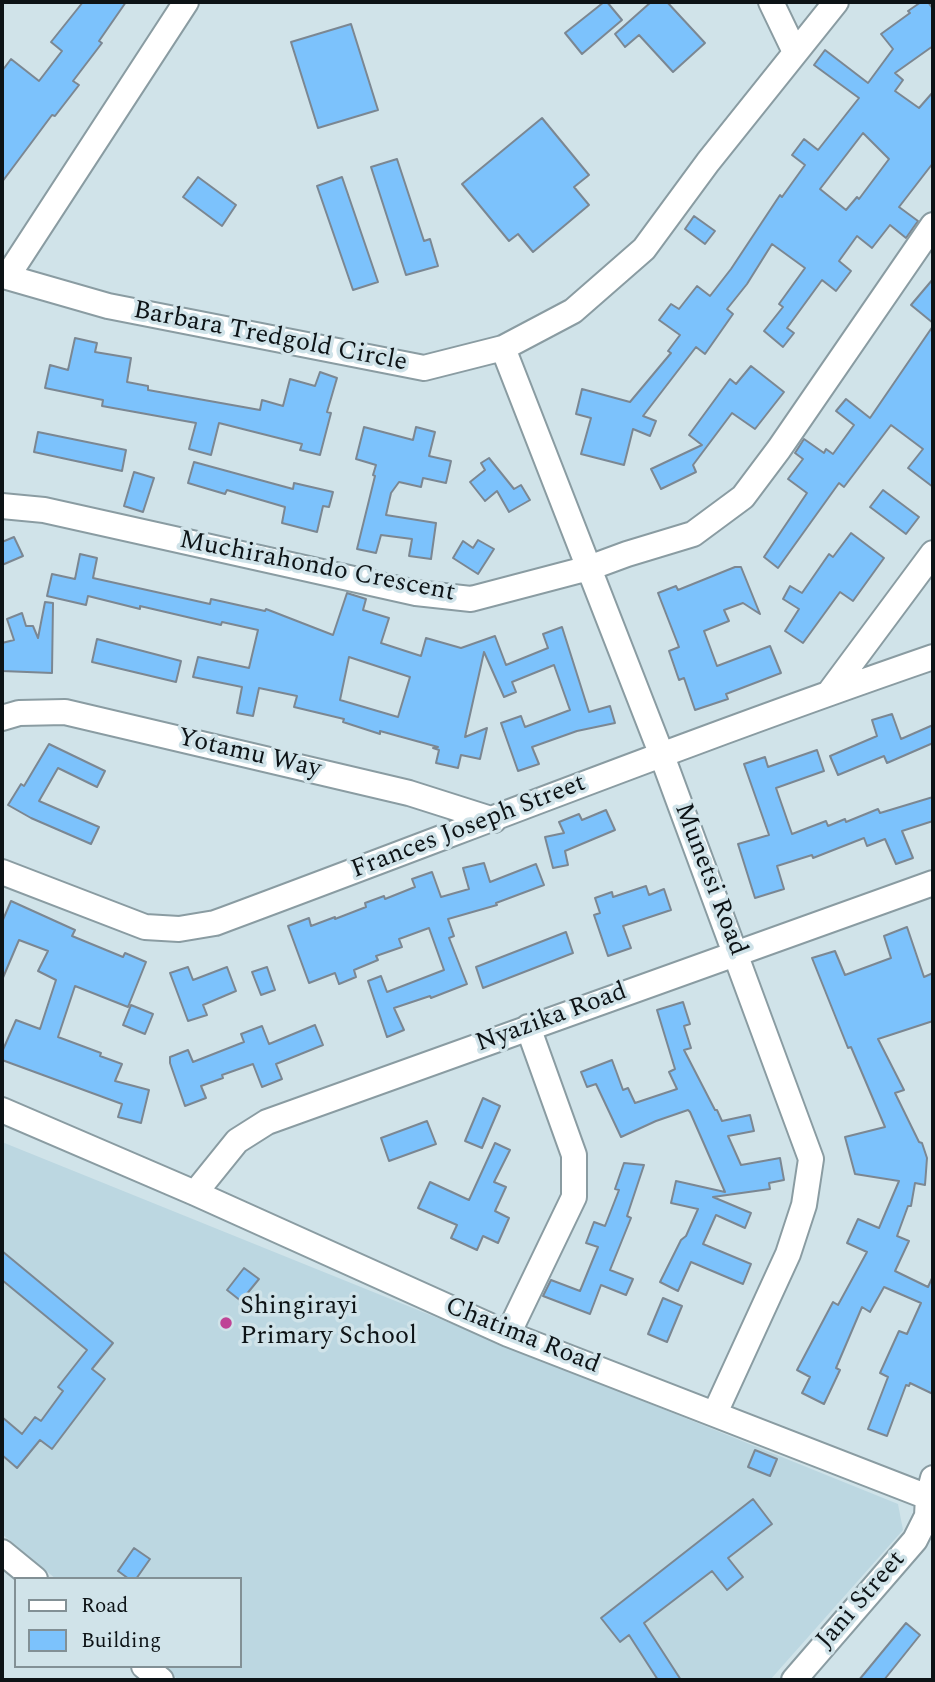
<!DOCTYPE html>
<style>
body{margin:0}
#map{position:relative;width:935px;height:1682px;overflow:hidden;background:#d0e3e9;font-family:Spectral,serif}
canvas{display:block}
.frame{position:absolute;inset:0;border:4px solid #0d1316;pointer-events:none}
.legend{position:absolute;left:14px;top:1577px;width:228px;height:91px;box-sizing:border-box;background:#d0e3e9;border:2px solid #829095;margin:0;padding:9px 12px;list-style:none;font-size:21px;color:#0d1316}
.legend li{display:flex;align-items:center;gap:14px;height:35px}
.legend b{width:35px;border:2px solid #829095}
</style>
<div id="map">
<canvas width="935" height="1682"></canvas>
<div class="frame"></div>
<ul class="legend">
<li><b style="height:9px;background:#fff"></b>Road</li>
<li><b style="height:19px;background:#7cc2fc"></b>Building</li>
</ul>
</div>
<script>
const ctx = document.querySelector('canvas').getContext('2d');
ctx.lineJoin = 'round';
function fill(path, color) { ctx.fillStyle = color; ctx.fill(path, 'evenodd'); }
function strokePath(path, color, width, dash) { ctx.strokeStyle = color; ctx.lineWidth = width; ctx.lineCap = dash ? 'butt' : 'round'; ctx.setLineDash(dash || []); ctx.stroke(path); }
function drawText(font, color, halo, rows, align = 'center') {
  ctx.font = font + ' Spectral,serif'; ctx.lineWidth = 7; ctx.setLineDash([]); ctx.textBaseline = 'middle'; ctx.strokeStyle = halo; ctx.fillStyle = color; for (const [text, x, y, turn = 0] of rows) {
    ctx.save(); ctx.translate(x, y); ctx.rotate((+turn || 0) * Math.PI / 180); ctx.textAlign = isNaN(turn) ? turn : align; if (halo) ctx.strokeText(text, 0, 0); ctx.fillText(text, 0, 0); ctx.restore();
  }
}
fill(new Path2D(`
 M2 1142 898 1504 903 1530 770 1680H179L162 1666H240V1579H56L2 1534Z`), '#bcd7e1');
const building = new Path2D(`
 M83 2H126L99 41 102 43 73 81 79 85 55 116 52 115 2 182V71L11 59 39 81 62 51 51 42Z
 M604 2H607L622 20 582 54 565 33Z
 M651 2H667L705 43 673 72 639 35 625 47 615 34Z
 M921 2H928L933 9V46L895 73 903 80 895 91 919 108 933 92V163L899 207 918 221 906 238 890 225 872 248 857 236 839 261 851 271 836 291 822 280 787 328 794 333 783 347 764 331 783 307 779 304 805 268 772 244 747 284 727 309 733 314 705 354 696 347 643 416 656 421 650 436 633 429 624 465 581 454 591 418 576 414 582 389 630 402 671 353 668 351 680 335 659 320 671 304 679 309 697 286 710 296 731 269 780 195 782 197 805 165 792 155 804 139 818 150 859 98 814 65 825 50 868 83 893 49 881 34 910 13 908 11ZM863 133 889 159 859 199 857 197 846 210 820 189Z
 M351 24 378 110 318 128 291 42Z
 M542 118 589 175 574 187 589 205 533 252 518 234 509 241 462 184Z
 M397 159 424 241 430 239 438 266 406 275 371 167Z
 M198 177 236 205 222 226 183 197Z
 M342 177 378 282 353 290 317 186Z
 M694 216 715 231 705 244 685 229Z
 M933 279V323L911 305Z
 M933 326V487L908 468 923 449 891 425 844 487 839 483 778 568 764 557 807 493 788 479 803 459 795 453 804 439 824 453 826 449 833 454 854 425 836 411 846 399 870 418Z
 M75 338 97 343 95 352 131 358 127 382 148 386V390L260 410 262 400 283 406 290 379 315 386 320 372 337 378 327 412 331 413 320 455 300 450 302 444 219 423 211 455 189 449 196 423 102 406 103 400 45 388 50 365 68 370Z
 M751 366 784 392 755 429 732 413 693 465 696 472 661 489 651 469 702 445 689 435 730 379 736 384Z
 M364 427 413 440 416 427 435 432 429 456 451 461 446 483 423 478 421 487 399 482 391 493 386 515 436 523 431 559 409 556 412 539 381 535 376 553 357 549 375 476 373 475 376 465 356 459Z
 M38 432 126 450 122 471 34 452Z
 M489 458 514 489 521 485 530 500 509 512 497 491 485 501 470 482 485 470 481 463Z
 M194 462 293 489 294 483 333 492 329 507 323 506 317 532 282 523 285 507 227 490 225 494 188 483Z
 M134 472 154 478 143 512 124 506Z
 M883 490 919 517 906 534 870 507Z
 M851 533 884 558 853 601 840 592 803 643 785 631 799 609 783 599 790 586 802 593 829 554 833 557Z
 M14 537 23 556 2 565V542Z
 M478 540 494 549 478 574 453 558 463 541 473 548Z
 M80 554 97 558 93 578 210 604 211 599 265 611 266 609 333 635 347 593 350 594 366 599 363 610 389 618 381 643 421 656 426 638 461 648 495 636 506 665 548 648 543 634 562 627 589 712 610 706 615 723 577 731 532 747 539 764 518 771 501 723 521 716 525 727 570 710 554 665 512 682 516 692 504 697 484 652 465 737 487 728 480 759 461 755 458 768 436 763 439 750 433 748 438 747 380 731V734L343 722 344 719 294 707 297 696 259 688 253 716 237 713 242 687 193 677 198 657 249 668 258 630 222 622 221 625 140 606V609L88 596 86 605 47 596 52 574 75 579ZM349 657 410 677 398 717 340 700Z
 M735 567H741L760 614 743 603 724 610 729 621 704 631 717 666 770 646 781 673 726 694 728 699 695 710 684 678 679 680 669 651 679 647 658 593 676 586 678 590Z
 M45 602 53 603 52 673 2 671V643L14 640 7 619 22 613 26 626H33L38 638Z
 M97 639 181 661 176 682 92 662Z
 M892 714 901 739 933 725V743L887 763 884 756 838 775 830 756 877 736 872 720Z
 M49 744 105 771 97 787 58 768 39 801 99 827 91 844 31 818 8 805 21 784 24 786Z
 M817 750 824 771 776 788 792 834 826 821 828 826 845 819 846 822 878 809 880 813 933 797V821L902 831 913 858 896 864 885 839 867 846 864 838 813 858 812 855 777 866 784 889 755 898 738 844 769 835 744 764 765 757 768 767Z
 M606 810 615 830 565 851 568 865 553 868 545 837 564 833 559 822 579 814 582 820Z
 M484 863 490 882 536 864 544 885 496 903 497 905 448 919 454 936 449 938 467 984 431 998 430 996 394 1008 404 1030 387 1037 368 981 381 976 387 992 444 970 429 928 399 939 402 947 376 956 378 960 354 970 356 977 339 984 335 973 309 983 288 926 309 918 311 926 335 917V919L366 907 365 903 384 896 385 899 415 887 412 879 432 872 441 897 469 889 463 868Z
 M646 886 649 895 664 889 671 910 623 926 631 948 608 956 594 915 600 913 595 898 612 892 613 897Z
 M11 901 75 930 72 936 123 957 125 953 146 962 128 1007 75 986 58 1037 101 1053 100 1056 122 1064 115 1081 149 1090 141 1123 118 1117 122 1104 2 1060V1052L16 1020 40 1029 56 980 38 971 48 951 19 940 2 980V922Z
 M907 927 924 977 933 973V1021L878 1039 904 1090 895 1093 919 1142 922 1143 927 1158 925 1185 915 1183 911 1206H908L897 1236 909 1241 895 1271 928 1287 933 1276V1394L910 1383 909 1386 906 1385 887 1436 868 1429 888 1377 880 1373 899 1331 907 1334 921 1303 884 1287 870 1312 862 1307 836 1368 840 1370 824 1404 802 1393 810 1377 797 1370 833 1302 838 1305 867 1252 847 1243 858 1219 879 1228 899 1181 855 1174 845 1137 885 1127 851 1047 848 1048 812 958 835 951 845 975 891 958 884 936Z
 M566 932 573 953 483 988 476 967Z
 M188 967 193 980 227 967 236 991 203 1005 207 1015 188 1021 170 973Z
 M267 967 275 990 261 995 252 972Z
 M683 1002 690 1024 684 1026 691 1048 684 1050 715 1110H717L722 1121 750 1115 754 1131 728 1136 741 1165 780 1158 784 1180 769 1183 770 1189 713 1197 751 1213 745 1228 716 1215 703 1244 751 1264 743 1284 691 1262 678 1291 660 1282 681 1240 686 1236 698 1209 671 1203 676 1181 725 1192 690 1112 688 1110 656 1121 621 1137 596 1084 587 1087 581 1072 612 1060 623 1090 628 1088 635 1103 677 1089 669 1072 675 1069 657 1010Z
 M131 1005 153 1014 145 1034 123 1025Z
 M315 1025 323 1045 276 1064 282 1079 262 1087 253 1064 222 1075 223 1078 201 1086 206 1098 185 1106 170 1063V1057L188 1050 193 1062 244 1042 241 1034 262 1026 269 1044Z
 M483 1098 500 1106 482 1148 465 1141Z
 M427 1121 436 1144 389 1161 381 1138Z
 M495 1143 510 1150 494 1182 506 1187 495 1211 509 1218 498 1243 483 1236 477 1250 451 1238 457 1225 418 1208 430 1182 469 1200Z
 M624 1163 644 1165 627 1216 631 1218 610 1270 633 1279 626 1295 601 1285 590 1314 543 1296 551 1280 580 1291 598 1247 586 1243 594 1222 605 1226 619 1190 615 1189Z
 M2 1251 113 1343 92 1369 105 1379 52 1449 40 1440 17 1468 2 1455V1417L22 1434 35 1417 41 1421 63 1391 58 1387 87 1350 2 1280Z
 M244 1268 259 1279 241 1301 227 1290Z
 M663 1298 682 1306 667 1342 648 1334Z
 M755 1450 777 1459 770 1476 748 1467Z
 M753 1499 772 1524 728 1558 743 1577 727 1590 712 1571 644 1623 681 1680H658L629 1635 620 1642 601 1618Z
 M134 1548 150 1559 136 1579H129L118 1571Z
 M906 1623 920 1635 884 1680H859Z`);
fill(building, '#7cc2fc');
strokePath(building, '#7b8792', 2);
const minor = new Path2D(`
 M186 2 7 277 108 306 424 368 503 348 573 311 644 249 708 162 836 2
 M771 2 795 52
 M503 348 661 753 811 1159 804 1205 788 1254 715 1413
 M2 506 44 510 416 593 471 599 589 568 627 554 693 534 743 497 779 449 933 225
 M829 693 933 553
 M2 718 19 713 65 712 409 793 494 820
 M2 872 145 927 179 929 215 923C455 834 692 740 933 657
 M2 1110 195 1193 508 1334 933 1499
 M195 1193 237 1141 267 1122 933 883
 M508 1334 574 1197V1155L528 1027
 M2 1552 35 1579
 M144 1666 161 1680
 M794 1680 915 1540 927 1516 928 1497 933 1478`);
strokePath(minor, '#8a9ca2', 28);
strokePath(minor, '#fff', 24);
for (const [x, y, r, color] of [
 [226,1323,7,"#bf4496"]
]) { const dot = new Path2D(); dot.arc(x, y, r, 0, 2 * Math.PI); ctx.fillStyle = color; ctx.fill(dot); strokePath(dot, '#d0e3e9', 2.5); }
drawText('26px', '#0d1316', '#d0e3e9', [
 ["Barbara Tredgold Circle",270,338,11],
 ["Muchirahondo Crescent",317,568,11],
 ["Yotamu Way",249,755,13],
 ["Frances Joseph Street",469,828,-21],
 ["Munetsi Road",709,880,69],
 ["Nyazika Road",552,1019,-20],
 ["Chatima Road",522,1337,22],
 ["Jani Street",862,1601,-49]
]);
drawText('26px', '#0d1316', '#d0e3e9', [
 ["Shingirayi",240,1308],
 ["Primary School",240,1338]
], 'left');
</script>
